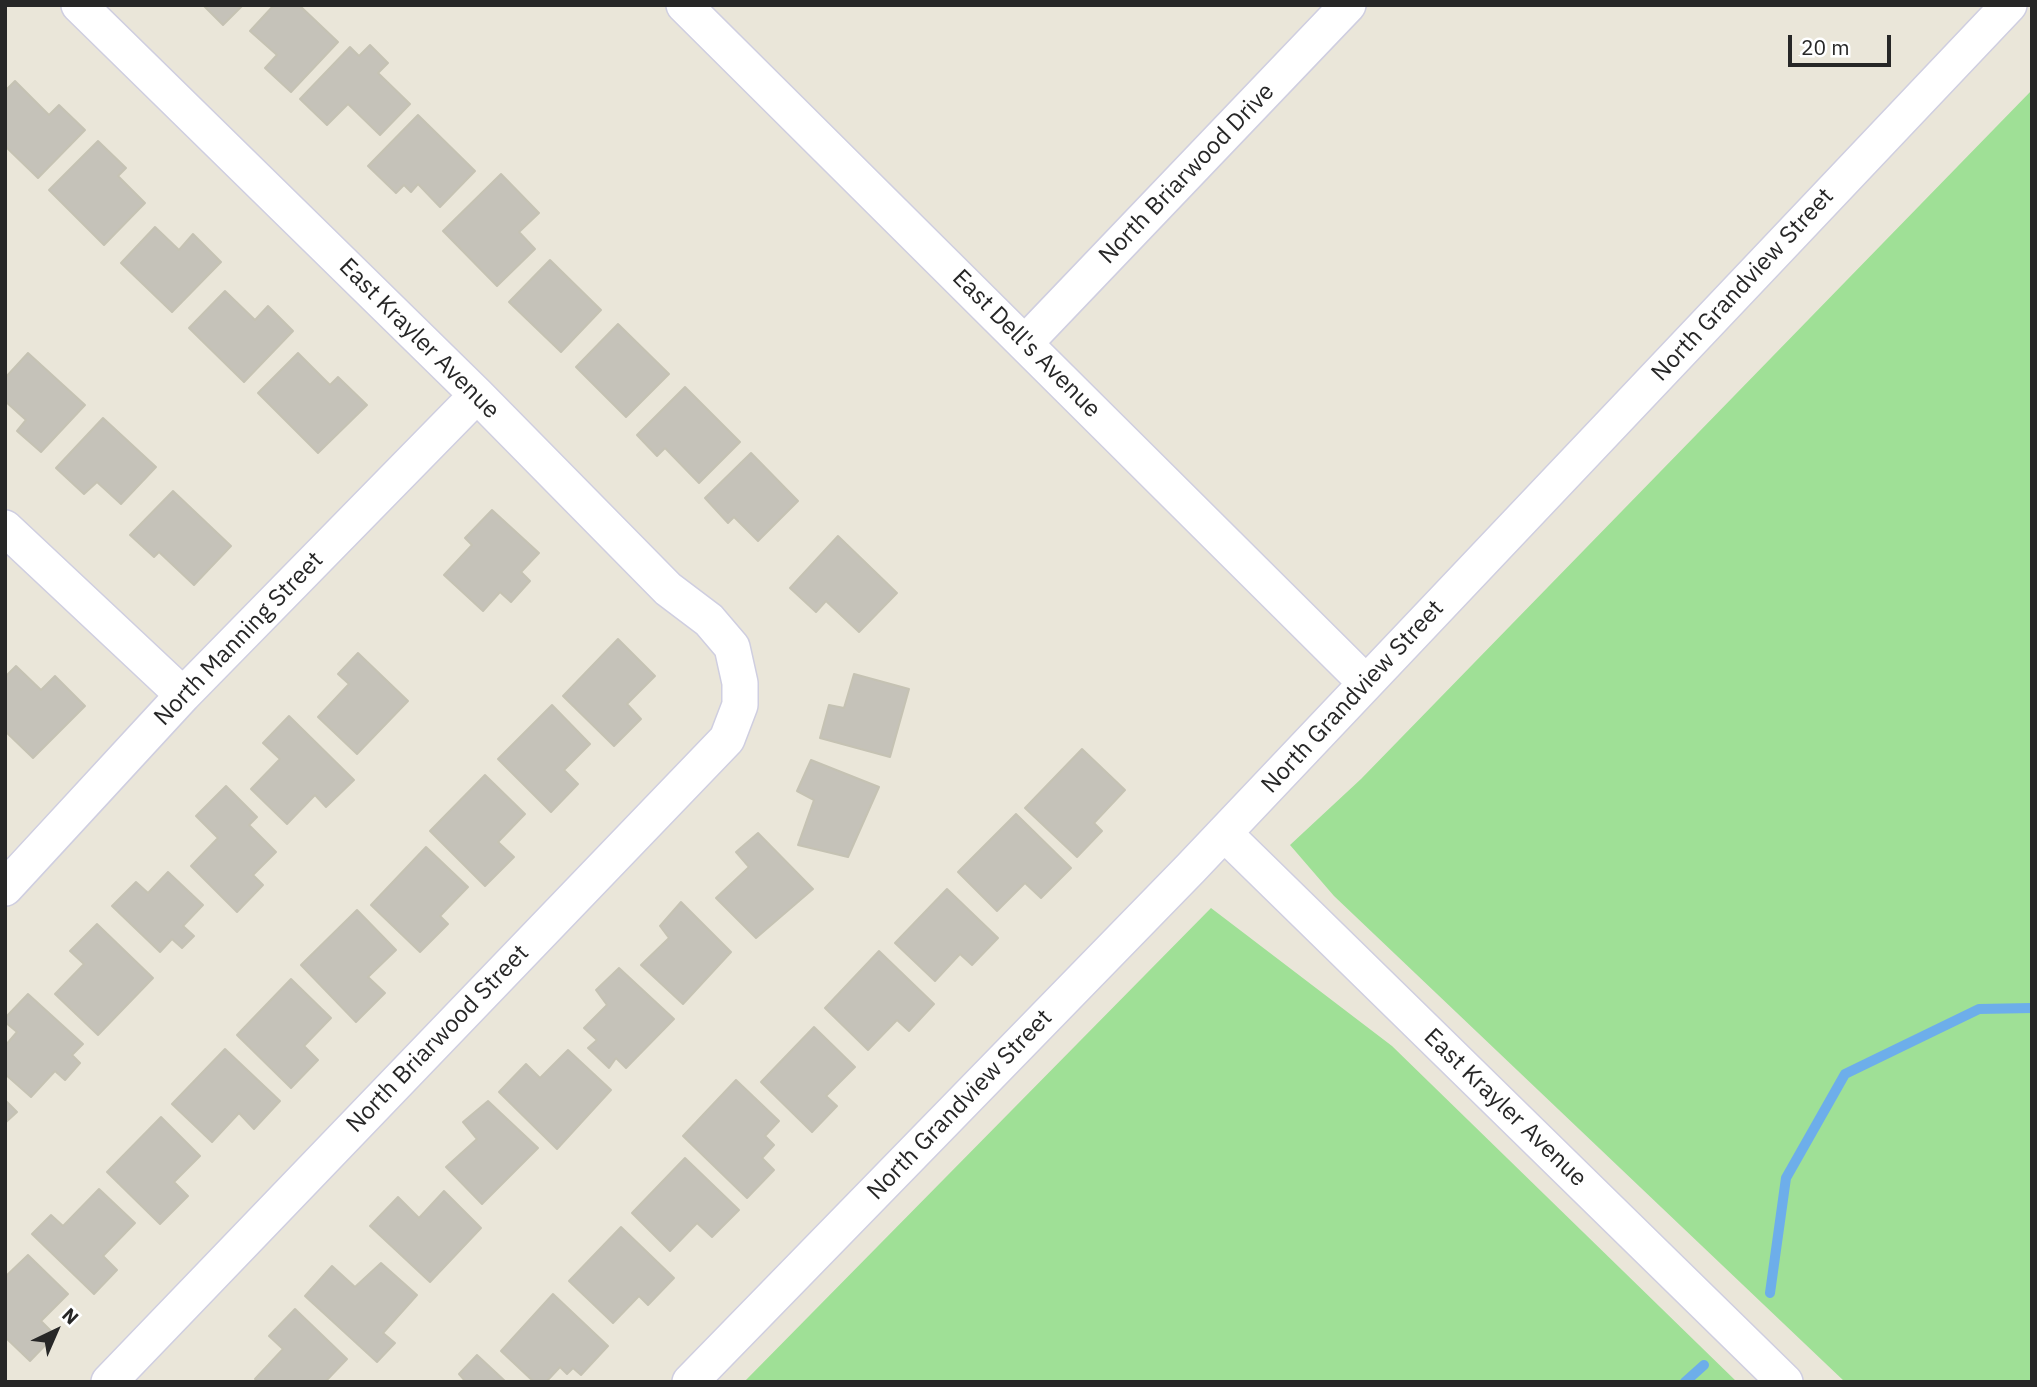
<!DOCTYPE html>
<style>
body{margin:0}
#map{position:relative;width:2037px;height:1387px;overflow:hidden;background:#eae6d9;font-family:"IBM Plex Sans",sans-serif}
canvas{display:block}
.frame{position:absolute;inset:0;border:7px solid #272727;pointer-events:none}
.north{position:absolute;left:21px;top:1296px;width:70px;height:70px;-webkit-text-stroke:5px #fff;paint-order:stroke;rotate:44deg;font-size:19px;font-weight:700;line-height:28px;text-align:center;color:#272727}
.north::after{content:'';display:block;margin:auto;width:24px;height:32px;background:#272727;clip-path:polygon(50% 0,100% 100%,50% 72%,0 100%)}
.scale{position:absolute;left:1788px;top:35px;width:103px;height:32px;box-sizing:border-box;border:4px solid #272727;border-top:0;padding-left:9px;font-size:21px;line-height:24px;white-space:nowrap;color:#272727;-webkit-text-stroke:5px #fff;paint-order:stroke}
</style>
<div id="map">
<canvas width="2037" height="1387"></canvas>
<div class="frame"></div>
<div class="north">N</div>
<div class="scale">20 m</div>
</div>
<script>
const ctx = document.querySelector('canvas').getContext('2d');
ctx.lineJoin = 'round';
function fill(path, color) { ctx.fillStyle = color; ctx.fill(path, 'evenodd'); }
function strokePath(path, color, width, dash) { ctx.strokeStyle = color; ctx.lineWidth = width; ctx.lineCap = dash ? 'butt' : 'round'; ctx.setLineDash(dash || []); ctx.stroke(path); }
function drawText(font, color, halo, rows, align = 'center') {
  ctx.font = font + ' "IBM Plex Sans",sans-serif'; ctx.lineWidth = 7; ctx.setLineDash([]); ctx.textBaseline = 'middle'; ctx.strokeStyle = halo; ctx.fillStyle = color; for (const [text, x, y, turn = 0] of rows) {
    ctx.save(); ctx.translate(x, y); ctx.rotate((+turn || 0) * Math.PI / 180); ctx.textAlign = isNaN(turn) ? turn : align; if (halo) ctx.strokeText(text, 0, 0); ctx.fillText(text, 0, 0); ctx.restore();
  }
}
fill(new Path2D(`
 M2032 90V1382H1845L1334 896 1290 845 1361 779Z
 M1211 908 1392 1046 1737 1382H744Z`), '#9fe096');
strokePath(new Path2D(`
 M1770 1293 1786 1178 1845 1074 1979 1009 2032 1008
 M1685 1382 1704 1365`), '#6daeea', 10);
const building = new Path2D(`
 M203 5H243L223 25Z
 M274 5H299L338 42 291 92 265 68 277 55 250 31Z
 M370 45 388 63 378 73 410 104 380 135 348 104 327 125 300 99 350 47 359 56Z
 M15 81 49 115 59 105 85 130 38 178 5 146V91Z
 M418 115 475 171 440 207 418 184 411 192 404 185 396 193 368 166Z
 M98 141 126 168 118 176 145 203 104 245 49 190Z
 M501 174 539 213 519 232 535 249 497 286 443 231Z
 M155 227 179 250 193 234 221 262 172 312 121 263Z
 M550 260 601 310 561 352 509 302Z
 M225 291 255 320 268 306 293 331 244 382 189 328Z
 M618 324 669 374 626 417 576 367Z
 M28 353 85 405 41 452 17 431 26 420 5 401V378Z
 M298 353 330 385 338 377 367 405 318 453 258 393Z
 M685 387 740 442 699 483 665 448 657 456 637 435Z
 M103 418 156 467 121 504 97 482 84 494 56 468Z
 M751 453 798 501 758 541 734 517 728 523 705 498Z
 M173 491 231 546 194 585 159 552 154 557 130 535Z
 M492 510 539 553 521 572 530 581 511 602 500 592 483 611 444 575 472 545 465 538Z
 M838 536 897 593 859 632 826 601 816 612 790 588Z
 M618 639 655 676 627 704 641 719 614 746 563 696Z
 M358 653 408 701 357 754 318 717 349 684 338 674Z
 M16 666 41 690 55 676 85 706 33 758 5 731V677Z
 M854 674 909 689 890 757 820 738 829 705 844 708Z
 M552 705 590 744 564 770 578 784 551 812 498 759Z
 M289 716 354 780 326 807 315 795 287 824 251 789 280 759 263 743Z
 M1082 749 1125 790 1094 823 1102 831 1077 857 1025 808Z
 M811 760 879 787 848 857 798 845 814 800 797 791Z
 M485 775 525 814 498 842 514 857 485 886 430 831Z
 M226 786 257 817 249 825 276 852 253 875 263 885 237 912 191 866 218 838 196 816Z
 M1016 814 1071 868 1041 898 1025 883 997 911 958 872Z
 M758 833 813 889 756 938 716 898 749 867 736 852Z
 M426 847 468 887 440 916 448 924 420 952 371 905Z
 M168 872 203 905 183 926 194 936 182 948 172 939 160 952 112 906 136 882 148 893Z
 M947 889 998 938 972 965 960 954 935 981 895 943Z
 M681 902 731 952 683 1004 641 965 669 938 660 926Z
 M357 910 396 950 368 977 385 993 356 1022 301 965Z
 M97 924 153 978 98 1035 55 994 84 964 70 951Z
 M879 951 934 1004 909 1031 897 1020 868 1050 825 1008Z
 M619 968 674 1019 626 1068 616 1058 609 1068 588 1048 597 1040 584 1028 607 1005 596 990Z
 M291 979 331 1018 304 1046 318 1060 291 1088 237 1035Z
 M28 994 83 1044 72 1055 80 1063 65 1080 55 1071 31 1097 5 1074V1046L17 1032 5 1022V1018Z
 M814 1027 855 1067 826 1096 837 1106 812 1132 761 1082Z
 M225 1049 280 1101 254 1129 239 1113 212 1142 172 1104Z
 M568 1050 611 1090 557 1149 499 1092 526 1064 540 1078Z
 M736 1080 779 1121 765 1136 774 1145 762 1158 774 1170 747 1198 683 1136Z
 M5 1100 17 1112 5 1123Z
 M488 1101 538 1148 482 1204 446 1167 477 1139 463 1122Z
 M161 1117 200 1156 174 1182 188 1196 160 1224 107 1172Z
 M685 1158 739 1210 712 1237 697 1223 670 1251 632 1213Z
 M99 1189 135 1223 103 1256 117 1270 94 1294 32 1234 51 1215 63 1226Z
 M444 1191 481 1228 430 1282 370 1226 398 1197 419 1218Z
 M621 1227 674 1278 648 1305 639 1296 613 1323 569 1281Z
 M28 1255 68 1294 41 1321 55 1335 30 1361 5 1337V1277Z
 M381 1263 417 1295 383 1333 395 1343 377 1362 305 1296 332 1266 355 1287Z
 M553 1294 608 1346 581 1375 573 1368 567 1374 560 1367 546 1382H534L501 1351Z
 M295 1309 347 1359 325 1382H258L255 1379 283 1349 269 1336Z
 M477 1355 506 1382H466L459 1374Z`);
fill(building, '#c5c2b9');
strokePath(building, '#c5c2b3', 2);
const minor = new Path2D(`
 M79 5 477 395 668 589 709 620 732 647 740 683V705L727 739 109 1382
 M684 5 1366 683
 M1025 343 1348 5
 M5 528 183 695
 M1224 833 1785 1382
 M5 888 183 695 477 395
 M690 1382 1190 869 2009 5`);
strokePath(minor, '#cfcee0', 38);
strokePath(minor, '#fff', 35);
drawText('24px', '#272727', '#fff', [
 ["North Briarwood Drive",1187,174,-46],
 ["North Grandview Street",1743,285,-47],
 ["East Krayler Avenue",419,339,45],
 ["East Dell's Avenue",1026,344,45],
 ["North Manning Street",239,639,-46],
 ["North Grandview Street",1353,697,-47],
 ["North Briarwood Street",438,1039,-46],
 ["North Grandview Street",960,1105,-46],
 ["East Krayler Avenue",1505,1108,44]
]);
</script>
